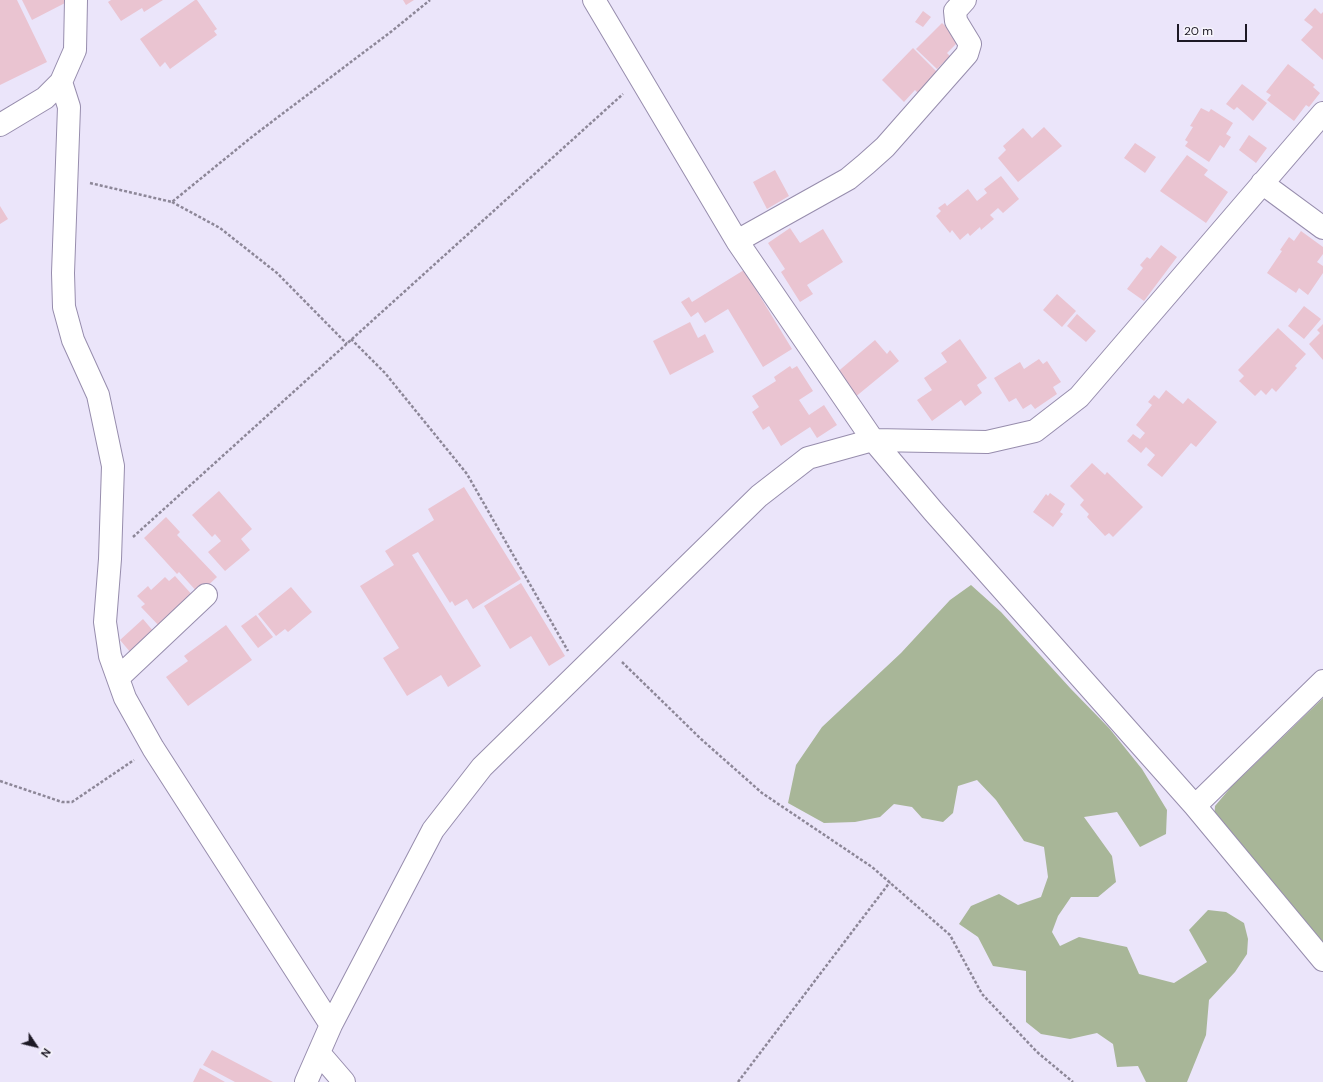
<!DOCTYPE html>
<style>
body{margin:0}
#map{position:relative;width:1323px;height:1082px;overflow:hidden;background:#ebe5fa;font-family:"DM Sans",sans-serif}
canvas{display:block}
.north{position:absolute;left:16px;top:1026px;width:40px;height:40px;-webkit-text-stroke:3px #f7f5fc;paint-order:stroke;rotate:125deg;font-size:11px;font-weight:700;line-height:16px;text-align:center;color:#1d1925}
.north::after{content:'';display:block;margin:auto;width:14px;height:18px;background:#1d1925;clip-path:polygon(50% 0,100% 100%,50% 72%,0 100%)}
.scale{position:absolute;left:1177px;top:24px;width:70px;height:18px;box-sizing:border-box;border:2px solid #1d1925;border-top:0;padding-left:5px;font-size:12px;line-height:14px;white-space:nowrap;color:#1d1925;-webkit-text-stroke:3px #f7f5fc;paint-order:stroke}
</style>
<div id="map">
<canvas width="1323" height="1082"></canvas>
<div class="north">N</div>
<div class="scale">20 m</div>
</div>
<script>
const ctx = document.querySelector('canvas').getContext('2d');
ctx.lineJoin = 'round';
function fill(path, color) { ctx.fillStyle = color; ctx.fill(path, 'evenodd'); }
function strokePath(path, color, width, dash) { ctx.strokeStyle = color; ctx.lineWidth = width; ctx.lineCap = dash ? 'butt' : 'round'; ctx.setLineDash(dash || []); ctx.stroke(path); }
fill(new Path2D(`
 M971 585 1001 612 1071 689 1109 728 1142 769 1167 810 1166 834 1140 847 1117 812 1084 817 1112 856 1116 882 1098 897H1071L1058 916 1052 932 1060 946 1079 937 1127 947 1139 974 1174 983 1207 962 1189 930 1208 910 1226 912 1244 923 1248 939 1247 954 1235 972 1209 1000 1206 1035 1187 1082H1146L1138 1066 1117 1067 1113 1044 1097 1033 1070 1039 1041 1034 1026 1022V971L993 966 978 937 959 924 971 906 999 894 1018 905 1041 897 1048 877 1044 847 1024 841 996 800 977 780 958 786 953 813 943 822 922 818 912 807 894 804 880 817 855 822 824 823 788 803 796 765 822 727 901 653 950 600Z
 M1323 698V948L1214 820 1215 806 1231 787Z`), '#a8b698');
fill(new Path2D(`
 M0 0H17L47 62 0 85Z
 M22 0H64L65 3 32 20Z
 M111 0H163L144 12 142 8 121 21 108 2Z
 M195 0H197L217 29 214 31 217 35 170 69 165 62 160 67 140 39Z
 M403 0H414L406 5Z
 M1315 8 1321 14 1323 12V60L1301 40 1313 27 1304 20Z
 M923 11 931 17 923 27 915 22Z
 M942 23 960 40 947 53 950 56 937 69 916 49Z
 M913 48 938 73 919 94 915 90 904 102 882 80Z
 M1288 64 1315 85 1313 87 1320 93 1309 107 1306 105 1294 121 1267 100 1271 95 1266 92Z
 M1242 84 1267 103 1253 121 1237 107 1234 110 1226 104Z
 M1201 108 1209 112 1211 109 1233 123 1226 134 1231 137 1224 148 1220 145 1209 162 1185 146 1188 142 1185 140 1193 127 1190 126Z
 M1044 127 1062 146 1018 182 998 158 1006 150 1003 146 1023 128 1032 138Z
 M1249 135 1267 148 1256 163 1239 150Z
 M1135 143 1156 157 1145 173 1124 158Z
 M1187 155 1208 170 1204 175 1228 192 1206 223 1160 191Z
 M775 170 789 196 767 209 753 182Z
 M1001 176 1019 199 1003 213 998 208 990 215 994 219 981 230 980 227 970 236 968 233 960 240 952 230 950 233 936 216 941 211 938 208 945 203 947 206 968 189 977 201 987 193 984 189Z
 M0 206 8 219 0 224Z
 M790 228 800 243 823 229 843 262 807 285 813 294 800 302 781 272 785 269 768 243Z
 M1301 231 1323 247V254L1317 262 1323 266V273L1308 295 1299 288 1296 293 1267 273 1282 251 1280 250 1289 237 1294 241Z
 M1161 245 1177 257 1144 301 1127 289 1143 268 1140 265 1147 257 1150 259Z
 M744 270 792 349 763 367 728 309 705 323 698 312 691 317 681 302 689 297 692 302Z
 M1057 294 1076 311 1062 327 1043 310Z
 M1304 306 1321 319 1304 339 1288 326Z
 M1077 314 1096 331 1086 342 1067 326Z
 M690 322 698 338 705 334 714 352 670 375 653 341Z
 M1323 324V360L1309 344 1320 333 1317 330Z
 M1278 328 1306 354 1295 366 1297 368 1276 392 1272 388 1266 395 1261 390 1255 396 1239 381 1244 376 1238 370Z
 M960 339 987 378 977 385 982 393 965 406 961 400 932 421 917 400 932 390 924 378 947 362 941 353Z
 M875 340 887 354 890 350 899 361 854 398 835 374Z
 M1039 359 1043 364 1047 361 1061 382 1053 387 1057 394 1035 409 1031 404 1023 409 1016 398 1009 402 994 378 1020 362 1024 369Z
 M790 366 792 369 797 366 813 391 799 400 809 415 824 405 837 425 817 438 810 427 781 446 769 426 763 430 752 412 759 407 752 396 776 381 774 377Z
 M1166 390 1183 404 1188 398 1217 422 1196 447 1191 443 1162 477 1147 465 1155 455 1146 447 1141 453 1127 441 1133 434 1140 439 1145 433 1136 425 1152 405 1148 402 1154 395 1159 399Z
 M1092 463 1105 475 1107 472 1143 507 1113 537 1109 533 1105 536 1087 517 1089 514 1080 505 1084 500 1070 486Z
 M464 487 521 579 473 609 467 599 455 606 452 601 450 603 418 552 412 555 481 666 448 687 441 675 407 696 383 658 399 648 360 586 394 565 385 551 434 520 428 509Z
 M219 491 252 529 241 539 250 550 225 571 208 552 221 541 215 534 212 537 192 515Z
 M1050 493 1065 504 1060 512 1063 514 1053 527 1033 512 1046 494 1048 496Z
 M166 517 180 532 177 535 217 577 199 594 179 572 177 574 144 538Z
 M175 576 195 598 162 629 141 607 145 604 137 596 148 586 151 590 165 577 169 581Z
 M521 583 565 656 549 666 531 636 510 649 484 606Z
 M291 587 312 612 288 632 285 629 276 636 258 614Z
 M256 615 273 637 258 648 241 626Z
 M143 619 154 632 131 653 120 640Z
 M226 625 252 660 188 706 166 677 188 661 184 656Z
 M212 1050 273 1082H235L203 1065Z
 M200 1068 225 1082H193Z`), '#eac4d1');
const minor = new Path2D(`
 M594 0 737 241 873 440 933 511 1195 806 1323 960
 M61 82 69 107 63 273 64 307 73 340 98 395 113 466 110 559 105 622 110 656 125 698 153 748 331 1025
 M0 125 45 98 61 82 75 50 76 0
 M1262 183 1323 228
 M737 241 848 179 866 164 885 147 967 54 970 44 956 21 955 11 965 0
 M118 678 206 595
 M1195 806 1323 681
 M319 1053 344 1082
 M306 1082 331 1025 433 830 482 767 759 496 808 458 873 440 987 442 1035 431 1079 397 1323 113`);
strokePath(minor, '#978dad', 24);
strokePath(new Path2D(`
 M90 183 172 202 253 136 392 31 430 0
 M172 202 220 228 277 273 347 344
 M351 339 385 373 467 474 568 651
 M133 537 623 94
 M622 662 701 739 762 793 872 867 950 935 982 994 1037 1052 1073 1082
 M0 781 62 802H72L134 760
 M738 1082 890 882`), '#8d8798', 2.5, [3, 2]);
strokePath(minor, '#fff', 22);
</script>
